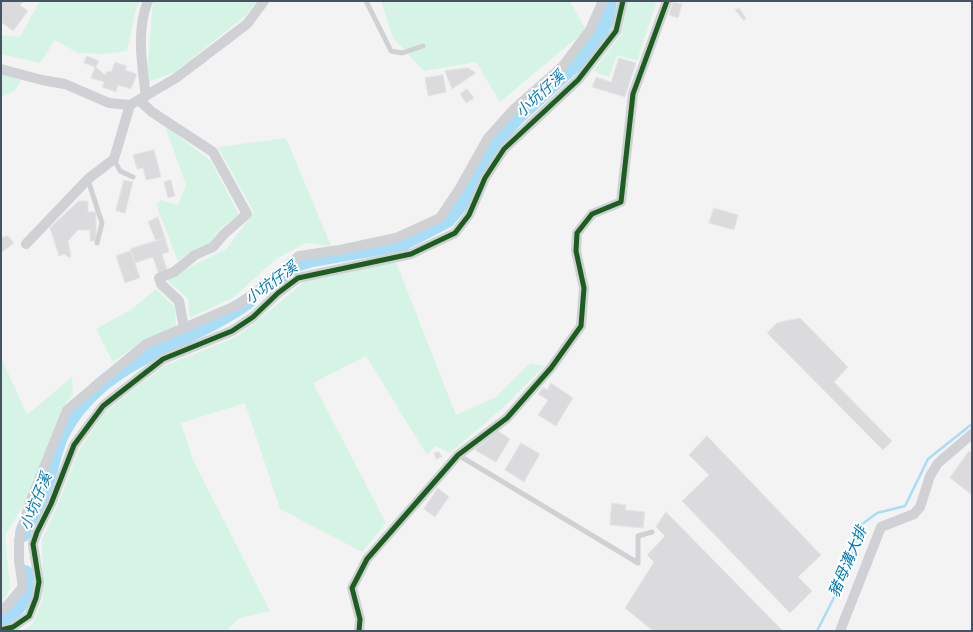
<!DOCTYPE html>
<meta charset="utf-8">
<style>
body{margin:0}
#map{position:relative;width:973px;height:632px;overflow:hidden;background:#f4f3f3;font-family:Jost,sans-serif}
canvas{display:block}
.frame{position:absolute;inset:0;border:2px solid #475363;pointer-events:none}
</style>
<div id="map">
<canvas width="973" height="632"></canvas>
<div class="frame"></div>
</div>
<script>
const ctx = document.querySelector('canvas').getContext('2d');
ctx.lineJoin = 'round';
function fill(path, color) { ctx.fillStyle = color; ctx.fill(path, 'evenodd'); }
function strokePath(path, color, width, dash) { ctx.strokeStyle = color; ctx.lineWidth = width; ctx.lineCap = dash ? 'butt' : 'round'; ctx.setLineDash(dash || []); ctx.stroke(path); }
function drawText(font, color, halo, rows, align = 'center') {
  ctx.font = font + ' Jost,"Noto Sans TC",sans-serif'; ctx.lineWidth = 4; ctx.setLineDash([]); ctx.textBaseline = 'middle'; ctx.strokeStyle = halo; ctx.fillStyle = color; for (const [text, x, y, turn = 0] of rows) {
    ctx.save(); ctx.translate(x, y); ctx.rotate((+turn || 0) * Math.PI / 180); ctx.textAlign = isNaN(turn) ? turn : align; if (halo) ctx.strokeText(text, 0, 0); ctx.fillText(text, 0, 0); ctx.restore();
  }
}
fill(new Path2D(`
 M40 1H140L136 9 127 51 105 54 78 53 55 40 40 63 1 54V35L20 37Z
 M153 1H257L245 16 175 72 146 83Z
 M381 1H570L586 30 500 102 476 62 424 71 393 38Z
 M628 1H657L637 61 617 55 609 77 593 71 621 35Z
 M1 73 22 80 14 91 1 97Z
 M165 126 211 161 239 215 221 228 209 244 195 249 178 261 156 205 161 200 178 205 186 185Z
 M286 138 331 246 306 243 276 259 234 297 190 318 188 299 166 279 226 249 254 213 218 147Z
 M396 262 456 415 496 397 530 363 544 366 505 406 450 453 436 446 427 455 366 356 313 383 386 523 362 552 280 509 245 403 181 423 193 460 270 611 240 618 226 631H22L33 623 43 598 42 539 56 509 78 452 104 413 164 366 234 338 256 322 304 282Z
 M156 289 175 307 176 326 141 342 113 362 96 329 132 309Z
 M1 357 27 415 72 377 73 394 63 406 24 505 5 535 10 588 1 605Z`), '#d6f4e5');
strokePath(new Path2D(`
 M817 631 844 578 861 525 877 513 905 506 928 459 972 424`), '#a7ddf6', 2.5);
strokePath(new Path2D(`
 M281 277 295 264 312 259 403 243 447 220 463 201 490 148 517 117 591 49 606 20 609 1
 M23 534 24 529C29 519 36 510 40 500 50 478 52 453 62 433 102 357 185 346 248 301
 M1 618C21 612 28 593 25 573`), '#a7ddf6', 16);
const building = new Path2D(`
 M1 1H24L20 5 28 11 13 31 1 22Z
 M673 2 682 4 678 18 669 15Z
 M739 8 746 18 744 21 735 10Z
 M87 56 99 61 96 67 105 75 107 71 111 72 115 62 127 66 125 70 137 74 131 89 118 85 116 92 102 87 104 82 91 78 95 67 84 63Z
 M619 58 636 63 625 97 592 87 596 77 611 82Z
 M468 68 476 73 452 89 445 71Z
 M443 75 446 92 428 96 425 78Z
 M467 89 474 98 466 103 460 94Z
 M154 150 161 177 146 180 143 168 137 169 133 155Z
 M124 180 133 182 125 213 116 211Z
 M171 180 175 196 168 198 164 182Z
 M79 201H88V212H96V241H90V230H78L68 241 71 257H68L65 254 59 256 50 228Z
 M714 208 738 215 734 230 709 223Z
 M158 217 165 238 156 241 148 222Z
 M8 236 14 243 1 253V238Z
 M165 238 169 252 162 254 168 272 159 275 153 257 135 263 130 249Z
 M131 251 140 278 125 283 116 256Z
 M800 318 848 367 834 382 892 441 883 450 767 333 777 323Z
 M551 383 573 398 556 426 538 415 548 400 538 394 543 387 547 390Z
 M498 431 510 439 496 462 475 450Z
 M707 436 821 555 798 577 812 591 790 613 682 501 709 475 689 455Z
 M521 443 540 454 524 482 505 470Z
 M969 451 972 453V495L950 478Z
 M439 452 442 457 436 459 434 453Z
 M438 488 449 497 435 517 424 509Z
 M612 503 626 505 625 510 645 512 643 528 610 525Z
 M666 512 783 631H653L625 608 654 562 647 555 665 536 656 527Z`);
fill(building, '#dbdbdd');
strokePath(building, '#e5e5e6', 1);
strokePath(new Path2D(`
 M366 1 391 51 402 53 423 46
 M114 159 120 171 133 177
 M88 180 102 223 97 243
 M458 455 638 563V536L652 532`), '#cfd1d4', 5);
strokePath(new Path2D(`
 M1 69 42 80 65 84 109 103 130 105 176 78 247 24 264 1
 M146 96C142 66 136 29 148 1
 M139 100 152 112 213 152 247 214 224 234 213 247 195 255 174 272 159 278 161 284 179 301 184 328
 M26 244 88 179 114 159 130 105
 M1 609 6 607 23 587 19 561V540L29 505 67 410 146 344 240 304 273 279 299 256 340 250 396 238 440 218 460 188 488 138 514 109 563 66 590 30 603 1
 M1 630 13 627 29 616 36 598 39 582 33 544 37 532 51 504 74 445 103 406 163 359 232 331 253 317 278 293 298 278 411 254 455 233 469 215 485 178 504 149 578 80 616 31 623 1
 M359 631 360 619 352 588 367 559 458 455 507 418 551 368 581 326 584 288 576 251 577 233 592 214 621 202 633 94 667 1
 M840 631 881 527 914 514 920 507 930 476 938 463 972 434`), '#cfd1d4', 10);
strokePath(new Path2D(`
 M1 630 13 627 29 616 36 598 39 582 33 544 37 532 51 504 74 445 103 406 163 359 232 331 253 317 278 293 298 278 411 254 455 233 469 215 485 178 504 149 578 80 616 31 623 1
 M359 631 360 619 352 588 367 559 458 455 507 418 551 368 581 326 584 288 576 251 577 233 592 214 621 202 633 94 667 1`), '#1b5e20', 5);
drawText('italic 15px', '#017ab4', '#fff', [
 ["小坑仔溪",541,95,-43],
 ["小坑仔溪",272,284,-36],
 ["小坑仔溪",37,502,-68],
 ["豬母溝大排",849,562,-67]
]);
</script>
